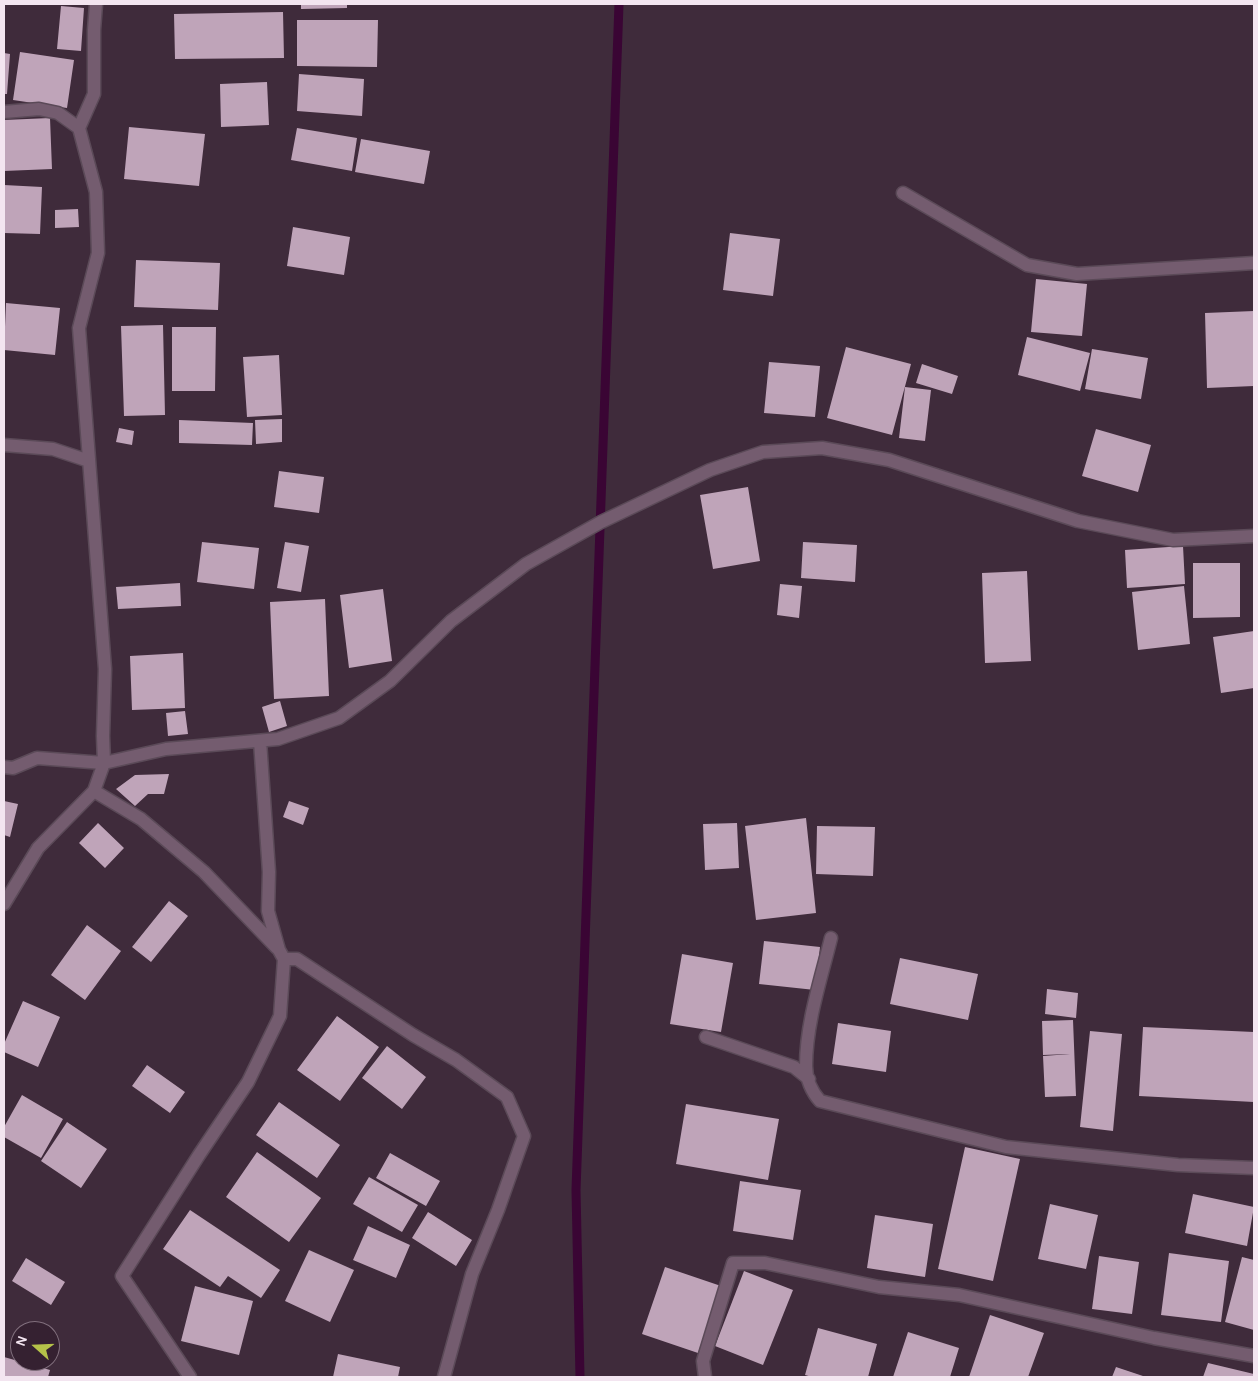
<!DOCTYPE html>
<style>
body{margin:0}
#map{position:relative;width:1258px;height:1381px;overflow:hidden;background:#3f2b3b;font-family:Karla,sans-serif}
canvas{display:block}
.frame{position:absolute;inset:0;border:5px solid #f3e5f0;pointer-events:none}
.north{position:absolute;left:10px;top:1321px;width:50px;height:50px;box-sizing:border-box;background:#352131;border:1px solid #816f7d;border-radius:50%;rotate:290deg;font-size:14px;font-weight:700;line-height:20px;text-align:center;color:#f3e5f0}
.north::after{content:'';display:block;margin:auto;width:18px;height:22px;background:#b5c249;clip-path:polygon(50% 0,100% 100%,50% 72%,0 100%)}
</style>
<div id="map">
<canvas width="1258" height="1381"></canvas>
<div class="frame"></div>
<div class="north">N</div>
</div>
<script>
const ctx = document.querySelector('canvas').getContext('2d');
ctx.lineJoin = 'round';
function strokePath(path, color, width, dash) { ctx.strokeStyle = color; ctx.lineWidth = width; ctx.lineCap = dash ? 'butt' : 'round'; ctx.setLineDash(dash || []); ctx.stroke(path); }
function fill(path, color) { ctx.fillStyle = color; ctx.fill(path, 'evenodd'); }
strokePath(new Path2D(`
 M580 1377 576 1190 619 4`), '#3a0534', 9);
fill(new Path2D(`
 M301 4H347V8L301 9Z
 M61 6 84 8 81 51 57 49Z
 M283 12 284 58 175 59 174 14Z
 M297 20H378L377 67 297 66Z
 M20 52 74 60 67 108 13 100Z
 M4 53 10 54 7 94H4Z
 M299 74 364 79 362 116 297 111Z
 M267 82 269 125 221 127 220 84Z
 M50 118 52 169 4 171V120Z
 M129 127 205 134 199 186 124 179Z
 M297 128 357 138 352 171 291 160Z
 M361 139 430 151 424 184 355 172Z
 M4 185 42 187 40 234 4 233Z
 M78 209 79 227 55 228V210Z
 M293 227 350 237 344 275 287 266Z
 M730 233 780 239 773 296 723 290Z
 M136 260 220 263 218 310 134 307Z
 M1036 279 1087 284 1082 336 1031 332Z
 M6 303 60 308 55 355 4 350Z
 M1254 311V386L1207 388 1205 313Z
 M163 325 165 415 124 416 121 326Z
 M172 327H216L215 391H172Z
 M1027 337 1090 353 1080 391 1018 375Z
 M846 347 911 364 892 435 827 418Z
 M1092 349 1148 358 1141 399 1085 389Z
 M279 355 282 415 247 417 243 357Z
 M769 362 820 366 815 417 764 413Z
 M922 364 958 376 952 394 916 383Z
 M905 387 931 390 925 441 899 438Z
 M282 419V442L256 444 255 420Z
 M179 420 253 423 252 445 179 443Z
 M119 428 134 431 132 445 116 442Z
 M1096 429 1151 445 1138 492 1082 476Z
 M279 471 324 477 319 513 274 507Z
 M748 487 760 561 713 569 700 495Z
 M202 542 259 548 254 589 197 582Z
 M285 542 309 546 301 592 277 588Z
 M803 542 857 545 855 582 801 578Z
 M1183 546 1185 584 1127 588 1125 550Z
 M1193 563H1240V617L1193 618Z
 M1027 571 1031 661 985 663 982 573Z
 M180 583 181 606 118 609 116 587Z
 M780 584 802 586 799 618 777 615Z
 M1184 586 1190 644 1138 650 1132 592Z
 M383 589 392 661 349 668 340 595Z
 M325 599 329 696 274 699 270 602Z
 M1254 631V688L1221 693 1213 637Z
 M183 653 185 708 132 710 130 656Z
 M280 701 287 726 269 732 262 707Z
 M185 711 188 734 168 736 166 713Z
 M169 774 164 794H148L135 806 116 789 135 775Z
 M4 801 18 804 10 837 4 835Z
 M289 801 309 808 303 825 283 817Z
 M806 818 816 913 756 920 745 826Z
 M98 823 124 848 105 868 79 843Z
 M737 823 739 868 705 870 703 824Z
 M817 826 875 827 873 876 816 874Z
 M169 901 188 916 151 962 132 947Z
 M87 925 121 951 85 1000 51 975Z
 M764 941 820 947 815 990 759 984Z
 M682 954 733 963 721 1032 670 1024Z
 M900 958 978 974 968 1020 890 1004Z
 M1047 989 1078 993 1076 1018 1045 1014Z
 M23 1001 60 1017 38 1067 4 1052V1044Z
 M337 1016 379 1047 340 1101 297 1070Z
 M1073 1020 1076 1096 1045 1097 1043 1056 1070 1054 1043 1055 1042 1021Z
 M838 1023 891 1031 886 1072 832 1064Z
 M1143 1027 1254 1032V1102L1139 1096Z
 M1090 1031 1122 1034 1113 1131 1080 1127Z
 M387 1046 426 1077 402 1109 362 1078Z
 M147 1065 185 1092 170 1113 132 1086Z
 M22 1095 63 1119 41 1158 4 1137V1127Z
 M279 1102 340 1145 317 1178 256 1135Z
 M686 1104 779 1119 768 1180 676 1164Z
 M67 1122 107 1149 81 1188 41 1161Z
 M965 1147 1020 1159 993 1281 938 1269Z
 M257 1152 321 1198 289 1242 226 1197Z
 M390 1153 440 1181 426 1206 376 1178Z
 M369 1177 418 1205 402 1232 353 1204Z
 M740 1181 801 1190 793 1240 733 1231Z
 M1193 1194 1254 1207 1247 1246 1185 1233Z
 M1050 1204 1098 1215 1086 1269 1038 1259Z
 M190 1210 280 1270 261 1298 228 1276 220 1287 163 1249Z
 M428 1212 472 1240 456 1266 412 1238Z
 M875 1215 933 1224 925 1277 867 1268Z
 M368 1226 410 1245 396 1278 353 1260Z
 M309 1250 354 1270 330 1322 285 1301Z
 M1169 1253 1229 1261 1221 1322 1161 1315Z
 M1099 1256 1139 1262 1132 1314 1092 1309Z
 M1242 1257 1254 1260V1330L1225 1322Z
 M26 1258 65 1282 51 1305 12 1281Z
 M665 1267 721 1286 698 1353 642 1334Z
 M744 1271 793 1290 763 1365 715 1346Z
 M195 1286 253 1301 239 1355 181 1341Z
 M990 1315 1044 1333 1028 1377H969Z
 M818 1328 877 1344 868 1377H812L805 1375Z
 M908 1332 959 1348 950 1377H893Z
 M338 1354 400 1367 398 1377H333Z
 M4 1357 50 1370 48 1377H4Z
 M1208 1363 1254 1374V1377H1203Z
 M1116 1367 1146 1377H1112Z`), '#bfa4b9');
const street = new Path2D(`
 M4 112 39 109 58 113 79 128 96 192 98 253 79 328 105 669 103 736 104 763 94 791 38 848 4 904
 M79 128 94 94V30L96 4
 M903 193 1027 265 1077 274 1254 263
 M4 445 53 449 89 461
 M4 767 13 768 37 758 104 763 166 749 278 739 339 718 390 681 451 621 526 564 601 522 710 470 763 452 822 448 889 460 1078 521 1173 540 1254 536
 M94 791 141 819 204 872 277 948
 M831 938C821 979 806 1023 806 1066 806 1079 812 1092 820 1101L1006 1147 1178 1165 1254 1168
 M284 959H297L413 1035 456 1060 507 1097 524 1136 498 1210 472 1274 444 1377
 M706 1037 794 1067 809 1079
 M190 1377 122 1276 199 1155 248 1082 280 1016 284 959 279 950 268 911 269 872 260 741
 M705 1377 703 1361 733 1263H765L879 1287 959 1295 1154 1338 1254 1356`);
strokePath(street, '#5b4a58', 15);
strokePath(street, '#745c6f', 12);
</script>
